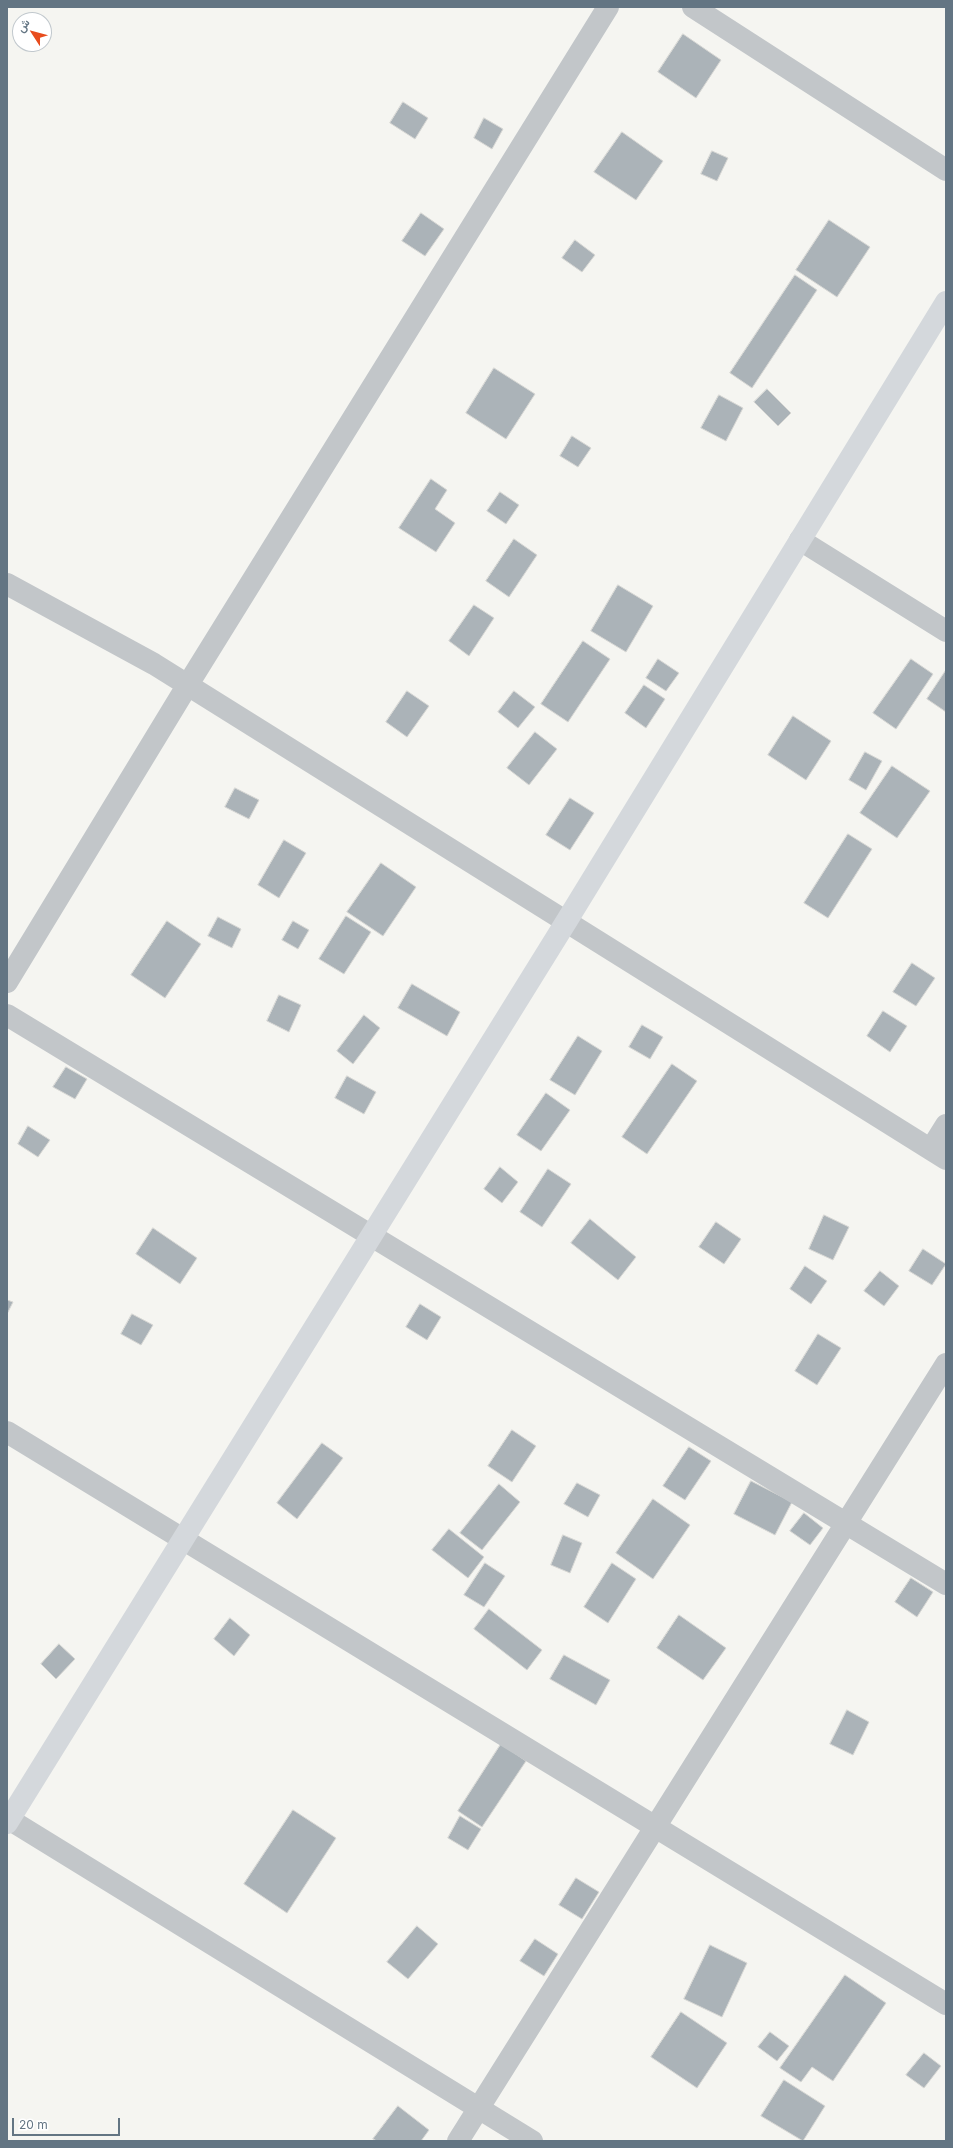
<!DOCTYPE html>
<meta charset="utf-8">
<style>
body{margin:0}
#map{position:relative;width:953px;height:2148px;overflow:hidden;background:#f5f5f1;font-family:Inter,Vazirmatn,sans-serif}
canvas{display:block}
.frame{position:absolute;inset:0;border:8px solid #637583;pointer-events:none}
.north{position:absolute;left:12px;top:12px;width:40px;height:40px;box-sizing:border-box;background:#fff;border:1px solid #c1c8cd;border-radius:50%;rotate:306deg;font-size:11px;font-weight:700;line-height:16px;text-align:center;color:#637583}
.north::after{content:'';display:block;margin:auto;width:14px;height:18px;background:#e84c1d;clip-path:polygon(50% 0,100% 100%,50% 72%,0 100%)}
.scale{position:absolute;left:12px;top:2118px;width:108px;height:18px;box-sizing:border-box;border:2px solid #637583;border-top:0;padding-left:5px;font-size:12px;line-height:14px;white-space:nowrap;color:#637583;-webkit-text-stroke:3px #fff;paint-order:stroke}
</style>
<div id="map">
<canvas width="953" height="2148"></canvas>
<div class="frame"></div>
<div class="north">ش</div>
<div class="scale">20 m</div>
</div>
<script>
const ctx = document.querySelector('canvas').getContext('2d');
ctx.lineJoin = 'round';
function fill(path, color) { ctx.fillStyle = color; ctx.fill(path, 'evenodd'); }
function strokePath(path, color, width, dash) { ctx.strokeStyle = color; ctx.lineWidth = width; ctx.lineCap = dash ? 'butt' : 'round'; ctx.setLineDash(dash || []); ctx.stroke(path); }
const building = new Path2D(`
 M683 34 721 60 696 98 658 72Z
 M403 102 428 118 415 139 390 123Z
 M484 118 503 129 492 149 474 138Z
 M622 132 663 161 636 200 594 172Z
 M712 151 728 158 717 181 701 174Z
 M421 213 444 229 425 256 402 241Z
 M829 220 870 247 837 297 796 270Z
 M575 240 595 255 582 272 562 258Z
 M795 275 817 290 752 388 730 373Z
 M494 368 535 394 506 439 466 413Z
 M767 389 791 413 778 426 754 402Z
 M719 395 743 408 726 441 701 428Z
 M572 436 591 448 578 467 560 456Z
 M431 479 447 490 435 509 455 523 436 552 399 528Z
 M500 492 519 505 506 524 487 511Z
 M514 539 537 555 509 597 486 581Z
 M618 585 653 606 626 652 591 631Z
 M474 605 494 618 469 656 449 641Z
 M583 641 610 659 568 722 541 704Z
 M658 659 679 673 666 691 646 678Z
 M911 659 933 674 896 729 873 713Z
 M946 670V712L927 699Z
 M644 685 665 699 646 728 625 713Z
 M407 691 429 706 407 737 386 722Z
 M514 691 535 707 518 728 498 712Z
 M793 716 831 741 806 780 768 755Z
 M535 732 557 749 529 785 507 768Z
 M865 752 882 761 866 790 849 780Z
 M892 766 930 791 897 838 860 813Z
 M235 788 259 800 249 819 225 807Z
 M570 798 594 813 570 850 546 835Z
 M848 834 872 849 828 918 804 903Z
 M284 840 306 853 279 898 258 885Z
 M381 863 416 887 383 936 347 912Z
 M346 916 371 932 344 974 319 959Z
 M218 917 241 929 232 948 208 936Z
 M167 921 201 944 165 998 131 975Z
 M293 921 309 930 298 949 282 940Z
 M912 963 935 978 916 1006 893 992Z
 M412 984 460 1012 447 1036 398 1008Z
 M279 995 301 1005 289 1032 267 1021Z
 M883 1011 907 1026 890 1052 867 1036Z
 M364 1015 380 1028 353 1064 337 1051Z
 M642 1025 663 1037 650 1059 629 1047Z
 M578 1036 602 1051 575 1095 550 1080Z
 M672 1064 697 1081 647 1154 622 1137Z
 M66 1067 87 1079 75 1099 53 1087Z
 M347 1076 376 1092 364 1114 335 1098Z
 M546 1093 570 1110 541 1151 517 1135Z
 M28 1126 50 1140 38 1157 18 1144Z
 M500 1167 518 1182 502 1203 484 1189Z
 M548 1169 571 1184 542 1227 520 1212Z
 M824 1215 849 1227 833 1260 809 1249Z
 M590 1219 636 1257 618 1280 571 1243Z
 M716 1222 741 1239 724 1264 699 1247Z
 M153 1228 197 1258 180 1284 136 1254Z
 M923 1249 946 1264 932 1285 909 1271Z
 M805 1266 827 1281 811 1304 790 1289Z
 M880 1271 899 1286 884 1306 864 1291Z
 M7 1300 13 1302 7 1314Z
 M420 1304 441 1317 427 1340 406 1327Z
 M132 1314 153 1325 141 1345 121 1334Z
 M818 1334 841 1348 817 1385 795 1371Z
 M512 1430 536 1446 512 1482 488 1466Z
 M322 1443 343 1458 297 1519 277 1503Z
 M689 1447 711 1461 685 1500 663 1486Z
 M751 1481 792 1502 775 1535 734 1514Z
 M577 1483 600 1495 588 1517 564 1504Z
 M499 1484 520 1502 482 1550 460 1533Z
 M653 1499 690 1525 653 1579 616 1553Z
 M804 1513 823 1528 810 1545 790 1531Z
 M449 1529 484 1557 468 1578 432 1550Z
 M563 1535 582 1543 570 1573 551 1565Z
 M485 1563 505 1576 484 1607 464 1595Z
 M612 1563 636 1579 608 1623 584 1607Z
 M911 1578 933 1592 917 1617 895 1602Z
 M489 1609 542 1650 527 1670 474 1629Z
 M679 1615 726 1648 703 1680 657 1648Z
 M230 1618 250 1635 234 1656 214 1639Z
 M59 1644 75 1659 56 1679 41 1664Z
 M564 1655 610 1680 596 1705 550 1679Z
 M847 1710 869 1722 853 1755 830 1744Z
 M501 1744 526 1761 482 1827 458 1811Z
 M293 1810 336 1838 287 1913 244 1884Z
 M460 1816 481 1829 468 1850 448 1838Z
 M576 1878 599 1892 582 1919 559 1905Z
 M417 1926 438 1944 408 1979 387 1962Z
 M535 1939 558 1954 544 1976 520 1961Z
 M710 1945 747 1963 722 2017 684 1999Z
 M845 1975 886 2003 833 2081 812 2067 801 2082 780 2068Z
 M681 2012 727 2043 697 2088 651 2057Z
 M770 2032 789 2046 777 2061 758 2047Z
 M924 2053 941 2066 924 2088 906 2075Z
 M784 2080 825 2106 803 2141 761 2116Z
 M398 2106 429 2130 421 2141H377L373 2139Z`);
fill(building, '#abb3b8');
strokePath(building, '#d6d6d3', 1);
strokePath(new Path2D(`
 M693 7 946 170
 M800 540 946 631
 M7 584 154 664 946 1159
 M7 982 187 686 608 7
 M7 1015 946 1584
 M931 1149 946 1125
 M7 1432 946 2004
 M7 1818 532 2141
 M458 2141 946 1364`), '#c2c6c9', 22);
strokePath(new Path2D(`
 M7 1823 566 922 946 302`), '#d4d8dc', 22);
</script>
